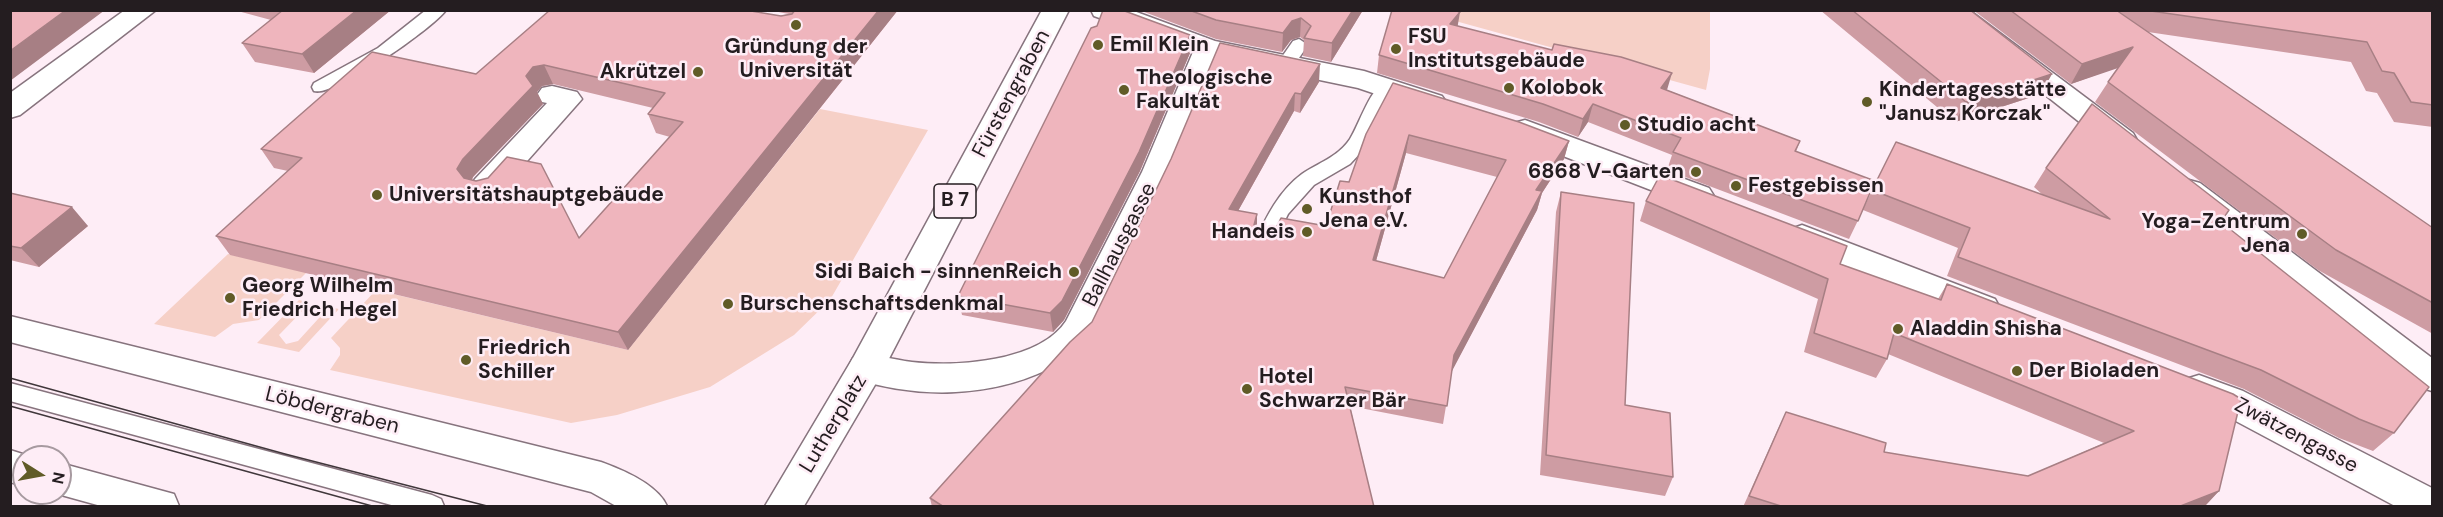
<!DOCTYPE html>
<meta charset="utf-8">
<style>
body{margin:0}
#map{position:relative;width:2443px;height:517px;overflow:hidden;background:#feedf6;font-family:"DM Sans",sans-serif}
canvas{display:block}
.frame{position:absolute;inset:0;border:12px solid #241d20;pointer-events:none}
.north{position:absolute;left:12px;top:445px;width:60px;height:60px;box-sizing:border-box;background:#feedf6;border:2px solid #a79aa0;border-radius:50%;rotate:101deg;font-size:16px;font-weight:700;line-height:24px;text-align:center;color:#241d20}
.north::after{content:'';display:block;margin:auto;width:21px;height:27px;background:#605b27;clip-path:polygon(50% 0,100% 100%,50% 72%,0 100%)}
</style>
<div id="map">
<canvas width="2443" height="517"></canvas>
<div class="frame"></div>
<div class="north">N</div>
</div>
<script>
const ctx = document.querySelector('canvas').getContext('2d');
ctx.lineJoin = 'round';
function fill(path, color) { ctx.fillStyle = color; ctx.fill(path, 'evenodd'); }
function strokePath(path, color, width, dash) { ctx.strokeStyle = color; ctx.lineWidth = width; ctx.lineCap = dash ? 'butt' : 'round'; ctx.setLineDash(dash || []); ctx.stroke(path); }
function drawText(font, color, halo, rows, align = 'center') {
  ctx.font = font + ' "DM Sans",sans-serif'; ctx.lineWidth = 5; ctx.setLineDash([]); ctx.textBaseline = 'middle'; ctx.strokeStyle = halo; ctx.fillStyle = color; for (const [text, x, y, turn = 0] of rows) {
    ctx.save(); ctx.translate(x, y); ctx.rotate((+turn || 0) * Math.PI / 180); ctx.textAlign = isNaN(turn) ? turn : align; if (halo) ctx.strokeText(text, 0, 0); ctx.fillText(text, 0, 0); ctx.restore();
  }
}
fill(new Path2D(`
 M1419 11H1710V69L1706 90Z
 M820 109 928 130 830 300 794 335 710 387 617 415 571 423 330 370 340 355V348L331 338 376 290 628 350Z
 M228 254 307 272 259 320 233 324 215 337 154 324Z
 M299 300 310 303 279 335 286 344 298 341 329 307 339 309 299 352 257 343Z`), '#f6d0c7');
const lane = new Path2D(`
 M426 10H446C432 29 335 97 314 91L312 87 314 83 378 48Z
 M1299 39 1308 45 1292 68H1280L1277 64 1293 41Z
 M1386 82 1395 88 1364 149 1350 164 1314 185 1288 214 1272 247 1265 250 1258 247 1255 242C1266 217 1279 191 1302 174 1318 163 1338 157 1350 139 1359 125 1371 86 1386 82Z
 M10 383 432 495 441 499 444 506H395L10 401Z`);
const street = new Path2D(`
 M125 10H156L20 115 10 118V93Z
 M1091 10H1131L1215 41 1364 71 1442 96 1447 103 1442 110 1432 113 1358 88 1219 59C1189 139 1153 216 1114 292 1105 310 1097 338 1081 351 1072 359 1060 364 1049 369 988 398 917 399 853 378L848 368 853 358C873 352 892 360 912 362 956 367 1039 362 1066 321L1142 172 1193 52 1094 16Z
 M1938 10H1969L2133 133 2137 140 2133 147 2122 150 2111 147Z
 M552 86 577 92 582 99 497 195 486 198 475 195 470 187 475 179 547 103 542 102 537 95 542 88Z
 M1525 120 1709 188 1714 196 1709 204 1698 207 1687 204 1514 137 1510 130 1514 123Z
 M2189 180 2200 183 2432 358V391L2419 387 2178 199 2173 191 2178 183Z
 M1802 225 1995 299 2000 308 1995 317 1983 321 1791 245 1786 237 1791 229Z
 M2199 375 2243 391 2432 488V506H2395L2217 411 2186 399 2181 389 2186 379Z`);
const secondary = new Path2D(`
 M10 316 601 462C623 470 657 484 667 506H616L591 492 10 342Z
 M10 450 32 457H24V486L10 482Z
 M60 463 174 494 179 506H101L54 493H60Z`);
const primary = new Path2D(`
 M1042 10H1069L879 378 804 506H765L853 358Z`);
strokePath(lane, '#87747e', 3);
strokePath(street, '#87747e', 3);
strokePath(secondary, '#87747e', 3);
strokePath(primary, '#87747e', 3);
fill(lane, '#fff');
fill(street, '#fff');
fill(secondary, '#fff');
fill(primary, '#fff');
strokePath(new Path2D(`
 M10 378 285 454 487 506
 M10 406 372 506`), '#40373b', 1.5);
fill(new Path2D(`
 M234 10H391L314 73 255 62 242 43 271 20Z
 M768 10H898L628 350 230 255 216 236 288 171 274 168 261 149 476 74 789 14ZM553 84 653 108 648 114 656 133 670 137 579 238 472 180 473 177 543 104 537 92 542 86Z
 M1139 10H1363L1331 62 1303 56 1304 40 1300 37 1291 40 1282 52 1216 39Z
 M1820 10H1970L2041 94 1955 122Z
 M1973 10H2426L2433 11V127L2394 122 2377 93 2366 91 2351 62 2148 32 2433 228V334L2318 270 2095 102 2118 67 2071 84Z
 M1097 26 1190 53 1140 171 1064 320 1053 332 962 315 958 296Z
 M1458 26 1667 90 1800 141 1796 152 1865 205 1896 142 2044 196 2034 187 2046 168 2221 222 2394 433 2373 451 2339 438 2244 389 1947 276 1958 248 1863 210 1849 239 1667 170 1672 155 1588 122 1578 137 1539 122 1377 73 1379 55Z
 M1220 43 1319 82 1300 113 1294 111 1238 211 1257 214V228L1265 234 1326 226 1349 182 1366 134 1569 141 1564 159 1542 193 1537 210 1452 370 1443 424 1350 406 1374 507H932L930 498 1092 322 1171 159ZM1406 153 1497 177 1444 278 1376 261Z
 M1561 192 1625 405 1673 477 1665 496 1540 475 1556 212Z
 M10 193 88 226 39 267 10 260Z
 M1646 201 1840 264 1938 299 1947 284 2219 491 2204 507H1743L1777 431 1786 412 1884 452 2028 476 2104 443 1888 354 1887 359 1876 378 1804 352 1818 299 1640 221Z`), '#ce9ca3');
fill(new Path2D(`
 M66 10H105L10 81V51Z
 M357 10H391L314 73 302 54Z
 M879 10H898L628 350 618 332Z
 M1353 10H1363L1331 62 1332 43Z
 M1460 12 1457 30 1450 24Z
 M1301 18 1300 37 1291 40 1282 52 1283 33 1292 21Z
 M1190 35V53L1140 171 1064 320 1053 332 1050 313Z
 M2133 47 2121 67 2071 84 2082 64Z
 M1320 64 1319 82 1300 113 1301 94Z
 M544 65 553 84 542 86 537 92 543 104 473 177 468 188 457 169 463 159 533 67Z
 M1672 73 1667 90 1661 88Z
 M2052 74 2041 94 1955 122 1966 102Z
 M1295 93 1294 111 1229 227V209Z
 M1593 104 1588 122 1578 137 1583 119Z
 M1409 135 1406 153 1371 279 1373 260Z
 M1569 141 1564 159 1542 193 1537 210 1451 373 1454 355 1536 190Z
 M72 207 88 226 39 267 21 248Z
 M1257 214V232L1254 225Z
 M2219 491 2204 507H2178Z`), '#a77f84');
const building = new Path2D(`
 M10 10H66L10 51Z
 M283 10H357L302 54 242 43Z
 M550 10H745L781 16 792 14 795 10H879L618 332 216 236 302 158 261 149 372 52 476 74ZM544 65 665 93 648 114 683 122 579 238 541 164 507 157 488 178 476 181 464 178 457 169 463 159 533 86 526 76 533 67Z
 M1103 10H1122L1190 35 1139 152 1062 301 1050 313 958 296 1091 28 1097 26Z
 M1189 10H1353L1332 43 1304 38 1311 26 1301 18 1292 21 1283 33 1216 20Z
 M1392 10H1453L1460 12 1450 24 1552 50 1554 44 1621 57 1672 73 1661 88 1800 141 1795 151 1875 181 1858 221 1673 152 1681 138 1593 104 1583 119 1543 104 1379 55Z
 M1852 10H1970L2052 74 1966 102Z
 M2010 10H2116L2433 228V303L2336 250 2108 82 2133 47 2082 64Z
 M2144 10H2426L2433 11V105L2411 102 2394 73 2382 71 2367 42Z
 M1220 43 1320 64 1301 94 1295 93 1229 209 1257 214 1254 225 1265 234 1275 230 1281 218 1326 226 1340 181 1349 182 1366 134 1393 83 1519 122 1569 141 1536 190 1542 191 1454 355 1447 406 1345 387 1374 507H944L930 498 1070 342 1092 322 1171 159ZM1409 135 1506 160 1444 278 1373 260Z
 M2092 104 2229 210 2221 222 2429 387 2394 433 2359 419 2261 370 1958 257 1970 228 1872 190 1896 142 2110 219 2046 168Z
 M1660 175 1847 246 1840 264 1941 300 1947 284 2233 394 2241 399 2219 491 2178 507H1784L1749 496 1786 412 1886 443 1884 452 2028 476 2134 431 1894 333 1887 359 1814 333 1828 279 1646 201Z
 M1561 192 1634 203 1625 405 1670 413 1673 477 1546 455Z
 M10 193 72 207 21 248 10 246Z`);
fill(building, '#efb5bd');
strokePath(building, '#a77f84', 1.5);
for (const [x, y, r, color] of [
 [796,25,6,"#605b27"],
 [1098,45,6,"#605b27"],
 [1396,49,6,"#605b27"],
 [698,72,6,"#605b27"],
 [1509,88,6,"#605b27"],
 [1124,90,6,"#605b27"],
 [1867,102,6,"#605b27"],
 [1625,125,6,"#605b27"],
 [1696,172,6,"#605b27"],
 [1736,186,6,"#605b27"],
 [377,195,6,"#605b27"],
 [1307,209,6,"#605b27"],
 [1307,232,6,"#605b27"],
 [2302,234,6,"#605b27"],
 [1074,272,6,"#605b27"],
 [230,298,6,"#605b27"],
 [728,304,6,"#605b27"],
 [1898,329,6,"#605b27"],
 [466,360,6,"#605b27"],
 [2017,371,6,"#605b27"],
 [1247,389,6,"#605b27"]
]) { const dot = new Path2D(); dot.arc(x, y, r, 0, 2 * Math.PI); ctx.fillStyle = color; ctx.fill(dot); strokePath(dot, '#feedf6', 2); }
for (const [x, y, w] of [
 [955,201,42]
]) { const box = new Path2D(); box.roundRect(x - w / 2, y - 17, w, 34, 4.5); ctx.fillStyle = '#feedf6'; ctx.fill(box); strokePath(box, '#241d20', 1.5); }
drawText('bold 20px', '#241d20', null, [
 ["B 7",955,201]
]);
drawText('bold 21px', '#241d20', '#feedf6', [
 ["FSU",1408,37],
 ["Institutsgebäude",1408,61],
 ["Emil Klein",1110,45],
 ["Gründung der",796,47,"center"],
 ["Universität",796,71,"center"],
 ["Akrützel",686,72,"right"],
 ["Theologische",1136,78],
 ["Fakultät",1136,102],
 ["Kolobok",1521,88],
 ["Kindertagesstätte",1879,90],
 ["\"Janusz Korczak\"",1879,114],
 ["Studio acht",1637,125],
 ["6868 V-Garten",1684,172,"right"],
 ["Festgebissen",1748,186],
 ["Universitätshauptgebäude",389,195],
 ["Kunsthof",1319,197],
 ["Jena e.V.",1319,221],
 ["Yoga-Zentrum",2290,222,"right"],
 ["Jena",2290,246,"right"],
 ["Handeis",1295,232,"right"],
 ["Sidi Baich - sinnenReich",1062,272,"right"],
 ["Georg Wilhelm",242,286],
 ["Friedrich Hegel",242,310],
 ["Burschenschaftsdenkmal",740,304],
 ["Aladdin Shisha",1910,329],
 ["Friedrich",478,348],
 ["Schiller",478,372],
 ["Der Bioladen",2029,371],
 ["Hotel",1259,377],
 ["Schwarzer Bär",1259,401]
], 'left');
drawText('21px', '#241d20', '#feedf6', [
 ["Fürstengraben",1012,94,-62],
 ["Ballhausgasse",1120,245,-63],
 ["Löbdergraben",332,411,14],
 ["Lutherplatz",834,424,-59],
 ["Zwätzengasse",2296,436,28]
]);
</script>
